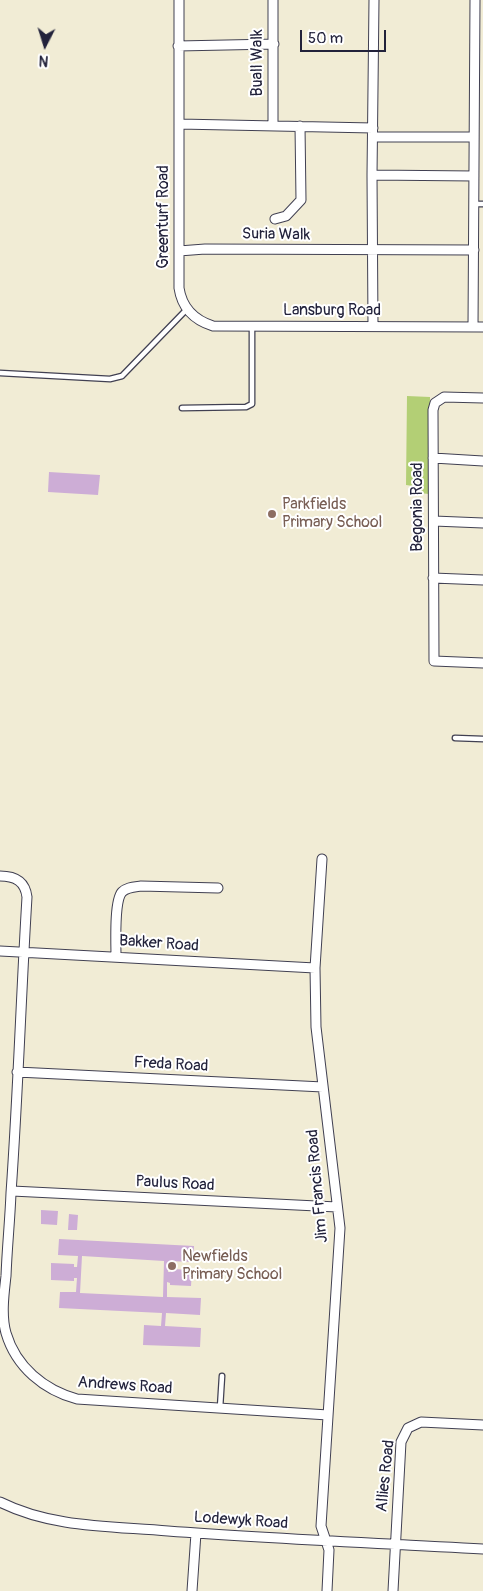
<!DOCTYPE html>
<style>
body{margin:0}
#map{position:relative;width:483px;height:1591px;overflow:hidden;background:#f1ecd5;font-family:Pangolin,sans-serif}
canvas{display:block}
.north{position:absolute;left:20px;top:20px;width:50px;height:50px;-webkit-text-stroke:4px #fff;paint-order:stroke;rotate:185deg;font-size:14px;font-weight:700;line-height:20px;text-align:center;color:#22223b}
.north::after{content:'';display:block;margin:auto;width:18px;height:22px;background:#22223b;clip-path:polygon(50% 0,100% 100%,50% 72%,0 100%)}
.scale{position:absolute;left:300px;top:30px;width:86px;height:22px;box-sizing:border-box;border:2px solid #22223b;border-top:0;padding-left:6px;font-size:15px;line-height:18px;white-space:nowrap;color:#22223b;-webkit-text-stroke:4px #fff;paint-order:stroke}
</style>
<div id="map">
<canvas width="483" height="1591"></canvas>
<div class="north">N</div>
<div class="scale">50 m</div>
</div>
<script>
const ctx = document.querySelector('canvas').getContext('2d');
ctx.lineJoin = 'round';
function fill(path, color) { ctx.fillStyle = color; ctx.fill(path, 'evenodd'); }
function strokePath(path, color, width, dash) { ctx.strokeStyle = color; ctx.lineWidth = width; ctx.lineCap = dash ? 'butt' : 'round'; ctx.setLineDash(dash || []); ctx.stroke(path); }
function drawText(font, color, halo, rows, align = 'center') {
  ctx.font = font + ' Pangolin,sans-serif'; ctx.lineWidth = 4; ctx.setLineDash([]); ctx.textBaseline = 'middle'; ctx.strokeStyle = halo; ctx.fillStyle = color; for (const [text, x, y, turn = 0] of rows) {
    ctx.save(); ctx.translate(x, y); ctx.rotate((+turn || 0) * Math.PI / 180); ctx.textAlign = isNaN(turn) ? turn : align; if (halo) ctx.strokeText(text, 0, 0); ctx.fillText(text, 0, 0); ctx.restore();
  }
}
fill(new Path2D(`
 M407 396 430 397 429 494 419 493 413 486 406 485Z`), '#b3cf75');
fill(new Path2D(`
 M49 472 100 475 98 495 48 492Z
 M41 1210 58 1211 57 1225 41 1224Z
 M69 1214 78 1215 77 1230H68Z
 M59 1239 194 1246 193 1262 169 1261 168 1272H170L171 1269 192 1270 191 1286 170 1285V1283L167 1282V1297L201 1298 200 1315 166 1313 165 1326 201 1328 200 1347 143 1345 144 1325 161 1326 162 1313 59 1308 60 1292H76L77 1278H74V1281L51 1280V1263L74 1264V1267H77L78 1256 58 1255ZM82 1256 164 1261 163 1297 80 1293Z`), '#cdadd6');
const lane = new Path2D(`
 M474 204H483
 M0 373 110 379 122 376 187 309
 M182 408 246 407 252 404V326
 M455 738 483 739
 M220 1408 222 1376`);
const street = new Path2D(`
 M179 0V288C182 308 194 320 213 326L483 327
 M178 46 274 44
 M179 124 373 128
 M273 125V0
 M373 137H474
 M372 175 474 176
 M275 219 286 216 301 200 300 126
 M179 251 205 249 474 250
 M373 326 372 175 374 0
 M473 327 475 0
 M483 398 444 397 435 403 433 410 434 661 483 663
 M433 458 483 461
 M434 521 483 523
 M433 578 483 580
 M322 859 315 968 316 1027 340 1228 321 1526 329 1550 327 1591
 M0 876C15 876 25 881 27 897 21 996 18 1094 11 1193 10 1220 7 1248 6 1276 4 1294 1 1315 6 1333 16 1367 44 1390 77 1399L328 1415
 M0 951 315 968
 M116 956C116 943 114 901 122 892 127 887 134 887 141 886L218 888
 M17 1072 323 1087
 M12 1191 337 1207
 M0 1502C52 1528 111 1526 168 1531 273 1539 378 1543 483 1549
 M192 1591 196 1533
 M393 1591 401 1442 408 1428 421 1422 483 1425`);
strokePath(lane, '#414052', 7);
strokePath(street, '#414052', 11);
strokePath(lane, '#fff', 4.5);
strokePath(street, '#fff', 9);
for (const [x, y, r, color] of [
 [272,514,5,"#8d6e63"],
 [172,1266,5,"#8d6e63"]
]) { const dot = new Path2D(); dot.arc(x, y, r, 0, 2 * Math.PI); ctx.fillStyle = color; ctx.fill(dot); strokePath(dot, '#fff', 2); }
drawText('16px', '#22223b', '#fff', [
 ["Buall Walk",258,63,-90],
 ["Greenturf Road",164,217,-90],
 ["Suria Walk",276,235,1],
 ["Lansburg Road",332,311],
 ["Begonia Road",418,507,-90],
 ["Bakker Road",159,944,4],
 ["Freda Road",171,1065,3],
 ["Paulus Road",175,1184,3],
 ["Jim Francis Road",318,1186,-95],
 ["Andrews Road",125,1386,4],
 ["Allies Road",386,1476,-84],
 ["Lodewyk Road",241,1521,4]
]);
drawText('16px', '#785e54', '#fff', [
 ["Parkfields",282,505],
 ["Primary School",282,523],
 ["Newfields",182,1257],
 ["Primary School",182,1275]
], 'left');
</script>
